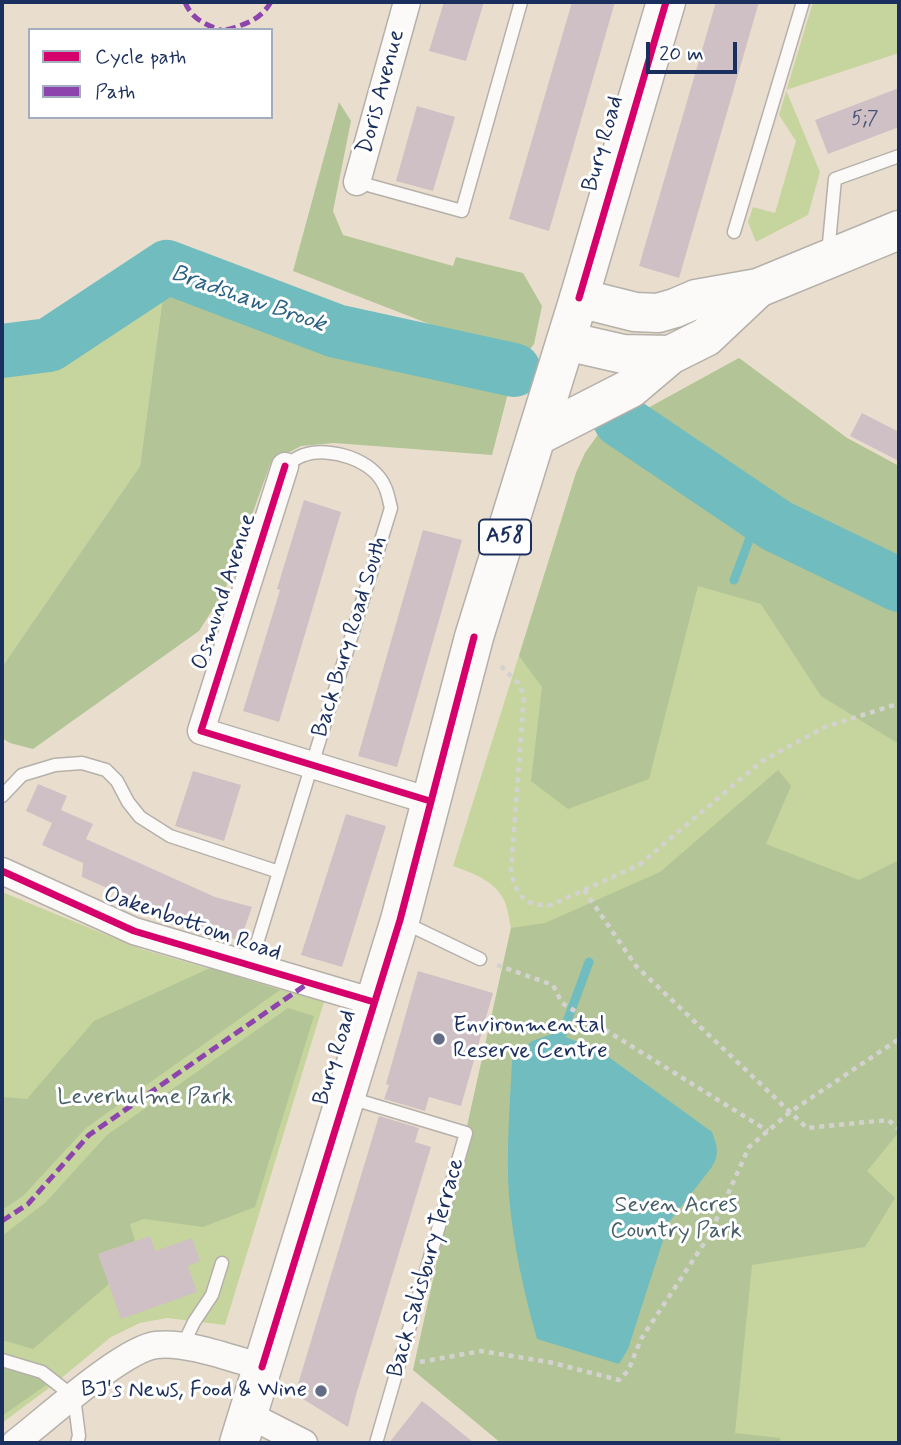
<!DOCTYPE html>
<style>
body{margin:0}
#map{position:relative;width:901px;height:1445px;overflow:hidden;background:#e9dece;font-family:Mynerve,sans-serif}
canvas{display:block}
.frame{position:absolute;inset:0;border:4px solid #1b2f5e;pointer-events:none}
.legend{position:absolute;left:28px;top:28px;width:245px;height:91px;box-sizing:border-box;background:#fff;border:2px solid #a4acbf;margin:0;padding:9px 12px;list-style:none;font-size:21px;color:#1b2f5e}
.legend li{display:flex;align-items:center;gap:14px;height:35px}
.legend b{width:35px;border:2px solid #a4acbf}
.scale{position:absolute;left:646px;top:42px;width:91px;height:32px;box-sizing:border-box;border:4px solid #1b2f5e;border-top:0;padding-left:9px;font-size:21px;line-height:24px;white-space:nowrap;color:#1b2f5e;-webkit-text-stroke:5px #fff;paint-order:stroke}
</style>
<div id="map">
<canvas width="901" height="1445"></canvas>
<div class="frame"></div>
<ul class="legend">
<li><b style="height:9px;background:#d6006c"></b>Cycle path</li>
<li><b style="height:9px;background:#8e44ad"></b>Path</li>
</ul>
<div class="scale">20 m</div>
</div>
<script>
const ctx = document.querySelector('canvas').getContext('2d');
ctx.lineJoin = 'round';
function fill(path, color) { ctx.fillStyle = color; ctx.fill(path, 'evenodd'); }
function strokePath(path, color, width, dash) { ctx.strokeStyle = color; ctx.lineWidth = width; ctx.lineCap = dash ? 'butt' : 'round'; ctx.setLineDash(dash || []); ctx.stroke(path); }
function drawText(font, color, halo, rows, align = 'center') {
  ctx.font = font + ' Mynerve,sans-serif'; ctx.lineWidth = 6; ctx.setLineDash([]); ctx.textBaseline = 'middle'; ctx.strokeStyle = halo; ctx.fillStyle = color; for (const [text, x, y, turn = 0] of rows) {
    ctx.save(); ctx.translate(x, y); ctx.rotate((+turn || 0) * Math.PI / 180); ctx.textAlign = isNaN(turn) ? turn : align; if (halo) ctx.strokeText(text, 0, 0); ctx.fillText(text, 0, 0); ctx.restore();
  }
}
fill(new Path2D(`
 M813 2H899V53L786 90 820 172 808 215 756 242 748 222 753 207 775 213 796 141 779 115Z
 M167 267 140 466 2 667V351L49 345Z
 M739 358 847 438 899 466V1443H501L413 1370 511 928C509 920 508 908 504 900 494 880 472 873 453 866L576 473 585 453 597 436Z
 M2 892 141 949 324 1002 225 1325 167 1318 140 1323 111 1337 53 1385 2 1423Z`), '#c6d59e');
fill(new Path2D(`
 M339 102 351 121 333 211 343 235 453 266 456 257 523 273 542 306 534 344 522 360 293 271Z
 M167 267 336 331 514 370 492 455 334 443 301 446 271 462 225 590 199 631 33 749 10 743 2 738V667L140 466Z
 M739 358 847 438 899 466V744L821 696 761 604 698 586 649 779 568 809 531 781 542 687 519 656 576 473 585 453 597 436Z
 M778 770 791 786 766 844 859 880 899 860V1132L867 1171 895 1198 865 1247 752 1265 735 1433 780 1438 781 1443H501L413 1370 511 928 545 923 660 872Z
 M210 968 280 990 86 1128 23 1196 2 1210V1097L27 1099 94 1021Z
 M288 1008 314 1016 255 1207 203 1227 144 1219 130 1224 135 1241 98 1254 109 1284 33 1349 2 1340V1236L46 1202 107 1135Z
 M2 1360 42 1372 49 1383 2 1416Z`), '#b3c596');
fill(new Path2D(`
 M555 1033 599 1050 712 1132C717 1146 720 1154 712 1167L669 1222 628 1349 619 1364 537 1339C524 1293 513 1244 509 1196 506 1151 510 1105 512 1060L532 1041Z`), '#71bcbf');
strokePath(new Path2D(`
 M734 580 759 514
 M562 1035 589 962`), '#71bcbf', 9);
strokePath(new Path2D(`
 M2 351 49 345 167 267 336 331 514 370
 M620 420 777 526 899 585`), '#71bcbf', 54);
fill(new Path2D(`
 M444 2H484L466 61 429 51Z
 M572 2H615L549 231 509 219Z
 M716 2H759L679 278 639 266Z
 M899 88V127L828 154 815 120Z
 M417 106 455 117 433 191 396 181Z
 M862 413 899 432V461L850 436Z
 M304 500 341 512 279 722 243 711 280 590 277 589Z
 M423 530 462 540 397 767 358 756Z
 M193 771 241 785 224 841 175 826Z
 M38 784 67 796 61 810 93 824 86 839 215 897 252 907 240 941 178 919 82 877 83 863 42 845 52 823 26 811Z
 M346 814 386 826 342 967 301 955Z
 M418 971 493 993 461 1106 429 1097 425 1111 384 1099 389 1085 386 1084Z
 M379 1116 419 1128 415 1142 431 1147 356 1395 348 1427 295 1394Z
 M150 1236 155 1251 192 1238 200 1261 188 1266 197 1292 121 1319 98 1254Z
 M422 1401 436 1412 474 1443H389Z`), '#cec0c4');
const service = new Path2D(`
 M357 182 462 211 521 2
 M734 232 803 2
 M828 254 835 179 899 156
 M2 796 22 775 55 765 82 763 106 770 117 781 128 802 140 817 170 836 279 872
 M403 922 480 959
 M250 966 391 508C389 501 388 493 385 487 374 460 330 446 304 455 297 457 291 462 285 466
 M350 1098 466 1133 376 1443
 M182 1347 194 1322 212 1295 222 1263
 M2 1360 42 1372 74 1397 79 1436 77 1443`);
const minor = new Path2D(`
 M357 182 407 2
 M285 466 201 731 430 801
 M2 871 134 931 374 1002
 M247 1414 304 1443
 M15 1443C45 1420 123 1349 156 1345 186 1341 233 1359 262 1367`);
const primary = new Path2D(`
 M579 298 666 2`);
const trunk = new Path2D(`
 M566 341 623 354 670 355
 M537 436 631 388 670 355 706 337 758 288
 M239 1443 400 920 474 637 579 298 635 312 658 313 675 308 696 299 758 288 899 230`);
strokePath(service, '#b5b0aa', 15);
strokePath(minor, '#b5b0aa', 29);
strokePath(primary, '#b5b0aa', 41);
strokePath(trunk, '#b5b0aa', 41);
strokePath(new Path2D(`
 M501 666 518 683 524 695 511 871C516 895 525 907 551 905L639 865 762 761 825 727 894 705 899 707
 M584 890 636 966 807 1128 888 1120 899 1129
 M497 965 553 985 562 1003 768 1131
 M420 1362 481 1351 549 1362 619 1380 628 1371 641 1339 709 1236 749 1147 790 1112 899 1039`), '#d4d2d1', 4.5, [5, 5]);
strokePath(service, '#fcfaf8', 12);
strokePath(minor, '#fcfaf8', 26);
strokePath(primary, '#fcfaf8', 38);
strokePath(trunk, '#fcfaf8', 38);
strokePath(new Path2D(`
 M185 2C191 18 205 25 221 30
 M226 30C246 24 260 20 271 2
 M2 1221 28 1204 89 1135 307 984`), '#8e44ad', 5, [10, 5]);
strokePath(new Path2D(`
 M579 298 666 2
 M285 466 201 731 430 801
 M2 871 134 931 374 1002
 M262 1367 400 920 474 637`), '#d6006c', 7);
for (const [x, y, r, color] of [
 [439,1039,7,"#636c85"],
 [321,1391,7,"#636c85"]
]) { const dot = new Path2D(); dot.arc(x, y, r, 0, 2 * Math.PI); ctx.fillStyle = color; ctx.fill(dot); strokePath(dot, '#fff', 2.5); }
drawText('19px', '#485378', null, [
 ["5;7",865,120]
]);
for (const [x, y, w] of [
 [505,537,52]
]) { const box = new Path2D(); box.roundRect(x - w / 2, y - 17.5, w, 35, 5); ctx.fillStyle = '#fff'; ctx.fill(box); strokePath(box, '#1b2f5e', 2); }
drawText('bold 21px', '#1b2f5e', null, [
 ["A58",505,537]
]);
drawText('23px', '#1b2f5e', '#fff', [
 ["Doris Avenue",382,92,-75],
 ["Bury Road",604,144,-74],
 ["Osmund Avenue",225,592,-72],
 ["Back Bury Road South",351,637,-73],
 ["Oakenbottom Road",192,925,19],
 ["Bury Road",336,1058,-73],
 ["Back Salisbury Terrace",427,1268,-74]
]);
drawText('23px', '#1b2f5e', '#fff', [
 ["Environmental",453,1026],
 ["Reserve Centre",453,1052],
 ["BJ's News, Food & Wine",307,1391,"right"]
], 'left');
drawText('23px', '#465e66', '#fff', [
 ["Leverhulme Park",145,1098],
 ["Seven Acres",676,1206],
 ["Country Park",676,1232]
]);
drawText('italic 24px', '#296182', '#fff', [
 ["Bradshaw Brook",248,300,19]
]);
</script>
